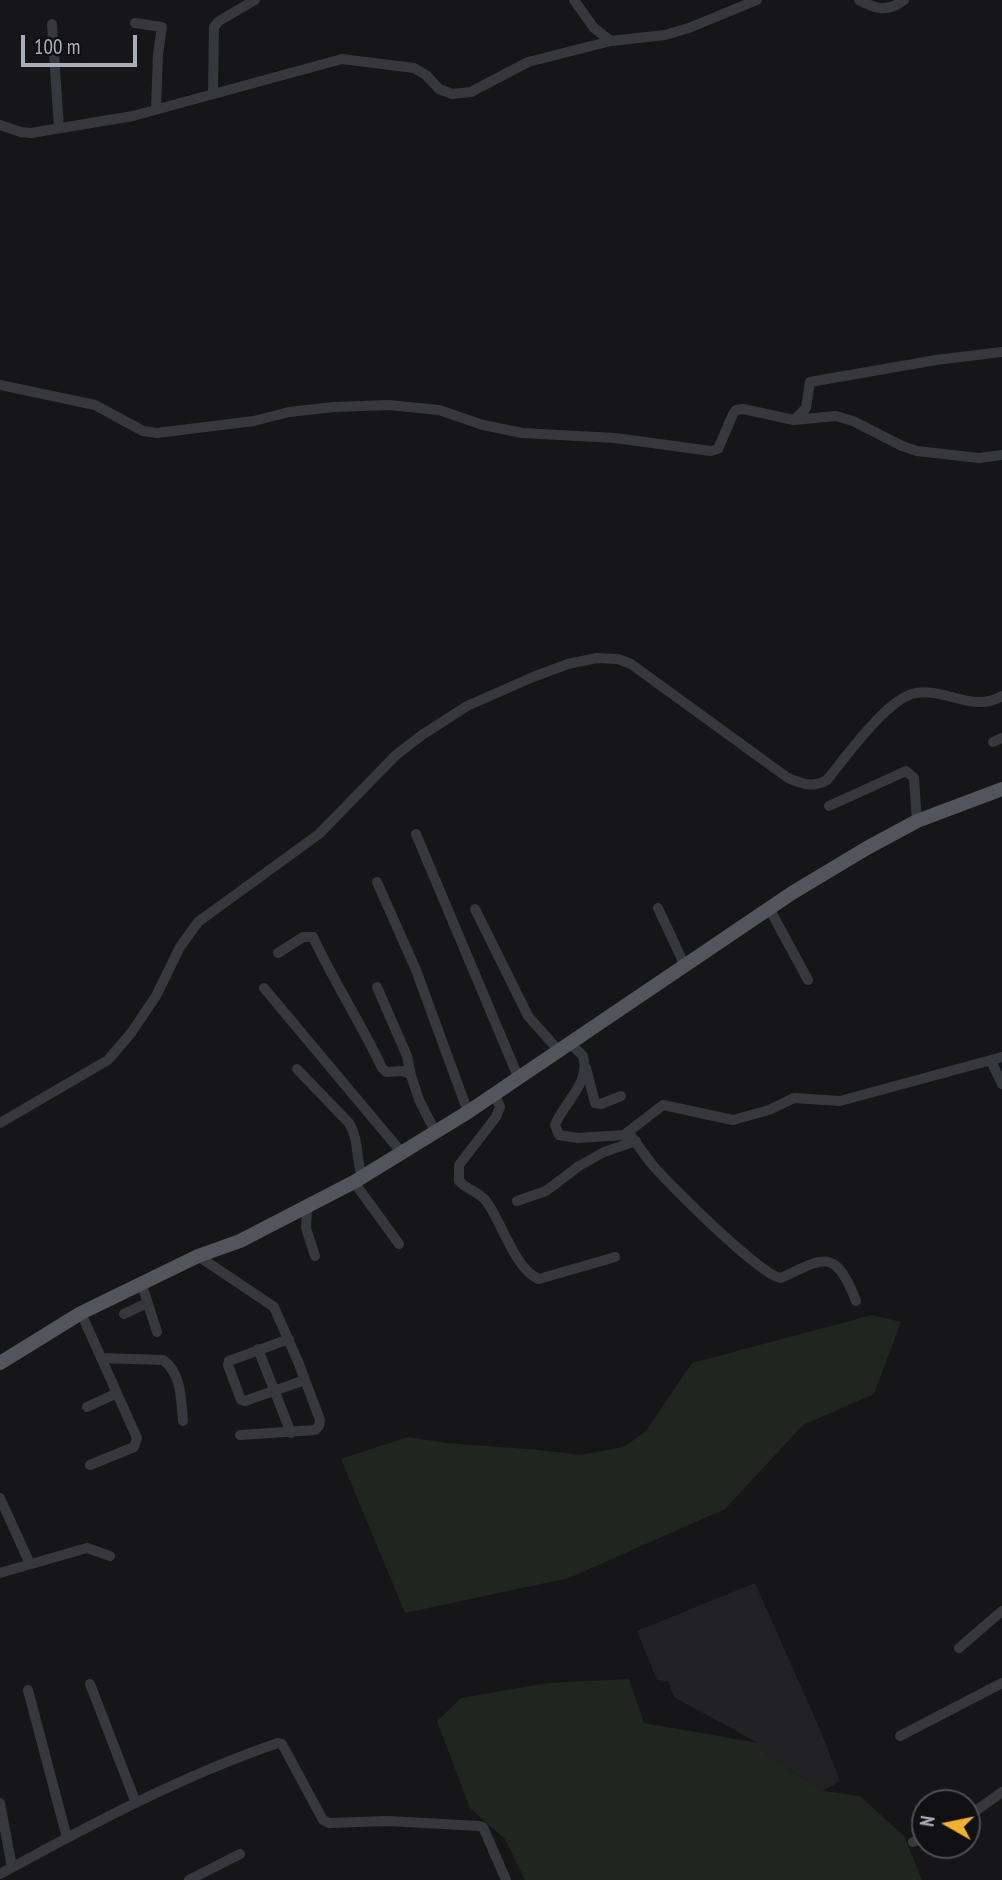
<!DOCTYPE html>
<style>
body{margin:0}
#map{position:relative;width:1002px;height:1880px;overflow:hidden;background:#161618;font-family:"PT Sans Narrow",sans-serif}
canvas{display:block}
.north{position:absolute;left:911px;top:1789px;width:70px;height:70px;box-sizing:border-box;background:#111113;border:2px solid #4d4f55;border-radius:50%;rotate:279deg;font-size:19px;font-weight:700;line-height:28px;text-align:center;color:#a8adb8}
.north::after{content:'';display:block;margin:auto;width:24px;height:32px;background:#f2b134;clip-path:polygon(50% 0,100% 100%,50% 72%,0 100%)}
.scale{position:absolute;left:21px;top:35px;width:116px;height:32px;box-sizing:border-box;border:4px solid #a8adb8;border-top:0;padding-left:9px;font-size:21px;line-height:24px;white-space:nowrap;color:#a8adb8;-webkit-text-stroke:5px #111113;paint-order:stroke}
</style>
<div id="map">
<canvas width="1002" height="1880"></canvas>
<div class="north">N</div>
<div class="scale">100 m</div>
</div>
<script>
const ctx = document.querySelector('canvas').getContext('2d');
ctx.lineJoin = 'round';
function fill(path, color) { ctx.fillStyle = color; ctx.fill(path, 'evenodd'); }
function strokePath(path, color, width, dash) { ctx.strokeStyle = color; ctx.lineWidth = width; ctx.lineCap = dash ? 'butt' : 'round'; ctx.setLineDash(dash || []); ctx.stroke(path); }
fill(new Path2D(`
 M755 1583 822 1734 840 1781 823 1791 769 1757 758 1743 674 1697 668 1681 657 1680 637 1631Z`), '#222225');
fill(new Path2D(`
 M872 1315 901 1322 874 1394 803 1425 725 1509 569 1578 405 1613 341 1459 408 1437 447 1443 539 1450 580 1455 624 1447 646 1431 692 1363Z
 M629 1679 644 1723 758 1743 769 1757 823 1791 860 1796 904 1836 922 1880H525L505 1839 470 1808 437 1721 461 1698 547 1683Z`), '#1e261f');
strokePath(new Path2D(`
 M574 0 594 28 611 41
 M859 0C876 9 887 13 904 0
 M135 23 162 27 158 54 156 109
 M52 24 59 128
 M213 92 214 27 219 21 255 0
 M0 125 21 132 31 133 133 116 342 59 414 68 426 75 439 89 452 94 471 92 528 62 611 41 665 35 689 28 757 0
 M0 385 95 405 143 431 157 433 254 421 289 412 334 407 389 405 439 410 483 425 522 433 615 438 711 451 718 449 733 414 736 410 743 409 794 420 836 416 853 421 902 446 917 451 979 458 1002 455
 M794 420 806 408 810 382 936 360 1002 352
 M993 742 1002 738
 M829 806 906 771 914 778 917 821
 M416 834 519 1079
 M377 882 416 970 468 1112
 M658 908 685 966
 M769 908 808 980
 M475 909 528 1016 560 1052
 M278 953 303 937H313C334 982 361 1023 382 1068L386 1072 404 1071 411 1075 419 1100 436 1133
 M377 987 407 1056 411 1075
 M264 988 402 1153
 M571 1044 583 1056C591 1083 564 1102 555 1125L559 1135 578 1138 624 1135 663 1105 733 1120 769 1110 794 1098 840 1101 1002 1057
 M991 1061 1002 1084
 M586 1068 595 1103 601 1104 621 1096
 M297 1069 349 1123C359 1139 356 1159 362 1177
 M495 1095 500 1107 496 1117 459 1165V1181C466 1189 478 1191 486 1201 501 1220 515 1270 539 1279L615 1257
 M0 1123 108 1060 131 1033 156 996 180 947 198 922 319 834 396 755 422 735 467 706 533 677 568 664 597 658 618 659 631 664 788 778C803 784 812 788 827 780 845 758 888 697 916 693 946 688 973 713 1002 696
 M628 1132C636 1142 643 1153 651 1163 666 1182 762 1277 781 1278 824 1258 835 1247 856 1301
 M354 1182 399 1244
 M517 1201 546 1191 579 1166 604 1152 636 1141
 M307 1208 306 1228 315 1256
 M198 1256 274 1307 299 1364 320 1420 319 1426 315 1430 240 1435
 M142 1285 157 1332
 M81 1313 137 1438 134 1447 90 1465
 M124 1314 147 1303
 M289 1339 229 1361 228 1365 241 1400 245 1401 305 1380
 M258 1349 291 1433
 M101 1358 163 1360C182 1373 181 1401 183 1421
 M87 1407 117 1393
 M0 1498 30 1564
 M0 1573 87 1548 110 1556
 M959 1648 1002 1611
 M90 1684 136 1803
 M28 1690 67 1838
 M900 1736 1002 1683
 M0 1803 12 1867
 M967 1817 1002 1792
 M913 1842 925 1837
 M0 1874C90 1825 181 1776 278 1743L282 1744 323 1820 329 1823 388 1821 479 1826 483 1827 506 1880
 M189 1880 240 1854`), '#37383d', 10);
strokePath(new Path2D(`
 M0 1363 81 1313 198 1256 240 1241 354 1182 468 1112 792 893 867 848 917 821 1002 789`), '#53555c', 14);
</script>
